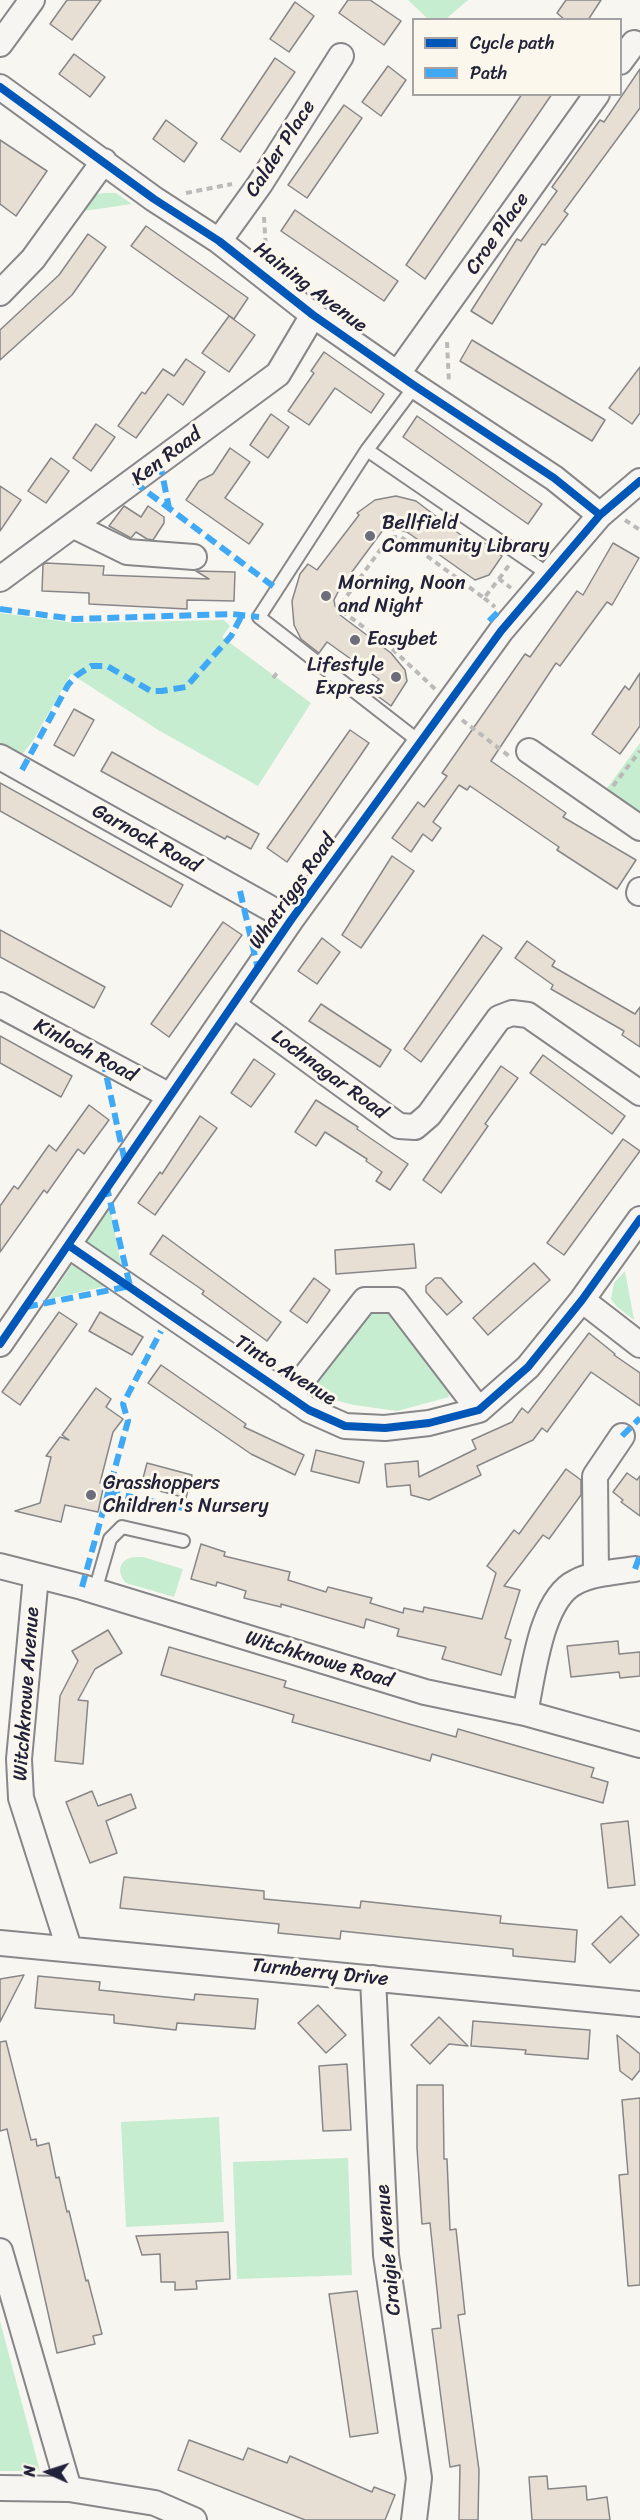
<!DOCTYPE html>
<style>
body{margin:0}
#map{position:relative;width:640px;height:2520px;overflow:hidden;background:#f8f6f0;font-family:Sriracha,sans-serif}
canvas{display:block}
.legend{position:absolute;left:412px;top:18px;width:210px;height:78px;box-sizing:border-box;background:#fbf7ec;border:2px solid #a4a2a5;margin:0;padding:8px 10px;list-style:none;font-size:18px;color:#22223b}
.legend li{display:flex;align-items:center;gap:12px;height:30px}
.legend b{width:30px;border:2px solid #a4a2a5}
.north{position:absolute;left:18px;top:2442px;width:60px;height:60px;-webkit-text-stroke:4px #fbf7ec;paint-order:stroke;rotate:273deg;font-size:16px;font-weight:700;line-height:24px;text-align:center;color:#22223b}
.north::after{content:'';display:block;margin:auto;width:21px;height:27px;background:#22223b;clip-path:polygon(50% 0,100% 100%,50% 72%,0 100%)}
</style>
<div id="map">
<canvas width="640" height="2520"></canvas>
<ul class="legend">
<li><b style="height:8px;background:#0057b8"></b>Cycle path</li>
<li><b style="height:8px;background:#3fa9f5"></b>Path</li>
</ul>
<div class="north">N</div>
</div>
<script>
const ctx = document.querySelector('canvas').getContext('2d');
ctx.lineJoin = 'round';
function fill(path, color) { ctx.fillStyle = color; ctx.fill(path, 'evenodd'); }
function strokePath(path, color, width, dash) { ctx.strokeStyle = color; ctx.lineWidth = width; ctx.lineCap = dash ? 'butt' : 'round'; ctx.setLineDash(dash || []); ctx.stroke(path); }
function drawText(font, color, halo, rows, align = 'center') {
  ctx.font = font + ' Sriracha,sans-serif'; ctx.lineWidth = 6; ctx.setLineDash([]); ctx.textBaseline = 'middle'; ctx.strokeStyle = halo; ctx.fillStyle = color; for (const [text, x, y, turn = 0] of rows) {
    ctx.save(); ctx.translate(x, y); ctx.rotate((+turn || 0) * Math.PI / 180); ctx.textAlign = isNaN(turn) ? turn : align; if (halo) ctx.strokeText(text, 0, 0); ctx.fillText(text, 0, 0); ctx.restore();
  }
}
fill(new Path2D(`
 M408 0H468L446 19 429 20Z
 M105 193H116L132 204 84 211 97 194Z
 M0 613 75 623 224 620 230 626 222 637 311 703 258 786 160 731 71 674 32 742 20 757 0 746Z
 M640 743V825L600 798Z
 M110 1207 121 1265 86 1242Z
 M73 1263 107 1286 49 1299Z
 M625 1271 634 1320 617 1307 611 1299 614 1283Z
 M373 1311H390L447 1380 449 1397 397 1411 354 1405 314 1395V1383Z
 M135 1557H143L183 1569 174 1597 126 1583C116 1571 119 1559 135 1557Z
 M219 2117 224 2222 126 2227 121 2122Z
 M348 2158 352 2275 237 2279 233 2162Z
 M0 2321 40 2471H0Z`), '#c6edd0');
const building = new Path2D(`
 M67 0H101L72 40 50 24Z
 M348 0H370L401 21 384 45 339 13Z
 M566 0H601L588 20H565L557 13Z
 M295 2 314 16 289 52 270 39Z
 M74 54 105 77 90 97 59 74Z
 M275 58 295 72 240 152 221 139Z
 M388 66 406 80 381 116 362 102Z
 M640 69V108L564 211 568 214 545 245 542 244 492 324 471 311 517 239 521 241 557 191 552 187 600 120 604 122Z
 M522 94H552L425 279 406 265Z
 M344 105 362 118 307 198 288 185Z
 M166 120 197 143 184 162 153 139Z
 M0 140 47 171 16 216 0 204Z
 M295 210 398 281 384 301 281 231Z
 M146 226 248 298 234 319 131 246Z
 M88 234 106 247 72 295 0 360V330L59 275Z
 M229 316 255 335 229 372 202 353Z
 M472 340 605 420 592 441 460 361Z
 M324 352 384 394 371 413 335 388 309 425 288 411 314 373 311 371Z
 M186 359 205 372 183 405 168 394 136 438 118 426 142 392 145 394 163 369 174 376Z
 M640 367V413L632 424 609 408Z
 M271 414 289 427 268 458 250 445Z
 M417 416 542 504 528 524 403 437Z
 M96 424 115 437 91 471 73 458Z
 M230 448 250 462 225 498 263 524 249 544 186 500 199 481 213 474Z
 M51 458 69 471 46 503 28 491Z
 M0 486 21 500 0 531Z
 M396 496 416 501 478 548 483 542 502 556 489 575 475 580 407 532 400 530H383L340 588 334 600 335 606 340 615 391 653 405 670 407 681 391 706 371 691 379 679 327 642 319 653 301 639 294 625 292 601 300 574 308 564 317 570 359 515 357 513 375 500Z
 M124 506 141 517 148 506 164 517V523L153 540 147 539 136 532 131 538 109 526Z
 M613 543 639 558 612 605 607 602 560 666 556 663 491 761 566 813 563 817 636 860 617 889 557 850 559 847 470 786 467 790 459 785 433 822 441 828 432 841 423 834 411 852 392 838 418 802 424 807 447 776 442 773 525 654 530 657 577 591 583 595Z
 M46 563 104 566 103 575 209 579 196 571 235 572 234 601 187 600V609L89 604V593L42 591 43 565Z
 M640 673V726L620 754 592 734 625 686 629 690Z
 M74 709 94 720 74 756 54 745Z
 M350 730 369 743 287 862 267 848Z
 M112 752 259 834 251 849 227 836 225 839 101 771Z
 M0 783 183 885 171 907 0 811Z
 M392 856 414 871 361 948 342 935Z
 M223 922 242 935 169 1037 151 1024Z
 M0 930 105 987 94 1008 0 957Z
 M483 935 502 948 421 1062 404 1049Z
 M322 938 340 952 317 984 298 971Z
 M527 941 555 961 552 966 635 1014 640 1007V1047L622 1035 624 1031 551 989 553 985 515 958Z
 M321 1004 391 1050 380 1067 309 1021Z
 M0 1036 72 1076 61 1097 0 1063Z
 M543 1055 625 1116 612 1134 530 1073Z
 M254 1059 275 1074 251 1107 231 1093Z
 M501 1066 518 1078 485 1124 488 1126 441 1193 423 1180Z
 M316 1100 358 1127 357 1129 408 1164 390 1190 376 1181 382 1172 366 1161 367 1159 325 1132 316 1146 295 1132Z
 M89 1105 109 1120 84 1154 78 1149 47 1193 44 1190 0 1252V1206L14 1186 18 1189 49 1145 56 1151Z
 M200 1116 217 1128 155 1215 138 1203 160 1172 162 1174Z
 M623 1139 640 1151 564 1255 547 1243Z
 M163 1235 281 1322 267 1341 202 1294 204 1291 150 1254Z
 M414 1244 416 1268 336 1274 335 1250Z
 M534 1263 550 1280 488 1335 473 1318Z
 M314 1278 330 1290 307 1323 290 1311Z
 M435 1278H441L462 1302 447 1315 426 1292V1286Z
 M59 1312 77 1324 20 1405 2 1392Z
 M100 1312 143 1337 132 1355 89 1331Z
 M589 1333 615 1354 614 1355 640 1373V1406L591 1372 547 1432 542 1428 533 1440 477 1466 481 1475 429 1500 411 1495 410 1485 387 1487 385 1464 418 1461 419 1477 476 1449 472 1440 512 1422 522 1408 528 1413Z
 M161 1365 246 1424 244 1427 304 1455 295 1475 251 1454 148 1383Z
 M96 1388 111 1399 106 1407 123 1419 113 1432 100 1483 104 1484 98 1512 65 1505 61 1522 15 1511 40 1503 51 1457 46 1456 60 1437 69 1440 62 1435Z
 M316 1450 364 1462 359 1483 311 1471Z
 M147 1463 192 1475 186 1498 141 1486Z
 M566 1469 581 1480V1495L549 1539 543 1535 504 1586 520 1590 505 1638 511 1640 501 1675 442 1659 446 1647 397 1636 399 1629 366 1619 364 1628 281 1604V1607L244 1598 246 1591 217 1582 216 1586 191 1579 201 1544 225 1552 224 1556 290 1572 288 1580 326 1592 328 1587 372 1598 370 1603 403 1613 404 1608 423 1612 424 1607 482 1619 496 1573 487 1566 514 1530 519 1534Z
 M627 1473 637 1480 640 1476V1516L621 1502 623 1500 613 1492Z
 M108 1630 122 1653 95 1669 78 1700 88 1701 83 1764 55 1761 60 1696 78 1661 72 1651Z
 M618 1641 619 1654 640 1652V1676L620 1678 619 1672 571 1677 567 1646Z
 M169 1647 286 1681 284 1687 409 1724 456 1737 458 1729 594 1768 591 1777 608 1782 603 1803 432 1754 430 1761 292 1722 294 1715 161 1675Z
 M92 1791 98 1806 131 1794 136 1808 106 1821 117 1853 90 1863 66 1802Z
 M628 1821 635 1885 608 1888 601 1824Z
 M124 1877 264 1891V1899L360 1908 361 1901 501 1916 500 1923 577 1930 575 1962 513 1956V1949L341 1931 340 1939 278 1933 279 1924 120 1908Z
 M621 1916 639 1935 610 1963 592 1944Z
 M24 1975 0 2022V1979Z
 M38 1976 100 1982 99 1990 194 2000 195 1994 258 1999 255 2029 177 2023 176 2030 114 2023V2015L35 2008Z
 M318 2005 346 2035 326 2053 298 2023Z
 M439 2017 468 2046 449 2044 430 2064 411 2045Z
 M473 2021 590 2030 588 2059 525 2054 526 2050 471 2046Z
 M617 2035 640 2054V2070L632 2080 620 2071Z
 M6 2041 31 2140 36 2139 37 2146 49 2143 56 2178 59 2177 67 2212 69 2211 86 2281 88 2280 102 2334 93 2336 95 2344 57 2353 7 2129 0 2131V2042Z
 M347 2064 351 2130 323 2131 319 2066Z
 M417 2085H443L444 2159H447L450 2230 456 2229 465 2314 458 2315 479 2470 478 2520H459L460 2465 450 2467 432 2329 441 2328 430 2223 422 2224 417 2148Z
 M640 2098V2285L628 2286 619 2175 628 2174 622 2100Z
 M228 2232 230 2279 196 2281 197 2289 175 2290V2282H161L160 2254 142 2255 136 2236Z
 M357 2291 378 2433 350 2437 329 2294Z
 M189 2440 243 2460 248 2448 287 2463 290 2456 372 2492 374 2487 395 2495 385 2520H305L178 2470Z
 M547 2476 548 2489 586 2486 587 2500 607 2497 610 2520H532L529 2477Z`);
fill(building, '#e7dfd4');
strokePath(building, '#878688', 1.5);
const service = new Path2D(`
 M415 386 367 450 259 617 421 743
 M367 450 548 574
 M95 1591 110 1539 122 1527 183 1541`);
const minor = new Path2D(`
 M0 44 32 0
 M620 62 634 43
 M0 87 154 199 219 241 313 315 415 386 554 478 600 515
 M219 241 260 184 341 56
 M0 293 33 259 104 161
 M398 373 597 94
 M74 526 127 552 194 557
 M0 579 278 374 313 315
 M529 751 640 828
 M0 757 291 920
 M639 893 640 890
 M0 1005 170 1096
 M233 1005 399 1126 415 1127 429 1115 499 1018 512 1013 528 1015 640 1093
 M68 1245 309 1410 345 1426 385 1428 429 1423 479 1410 528 1367 582 1300 640 1219
 M582 1300 640 1345
 M0 1344 291 920 501 631 600 515 640 481
 M289 1397 365 1300H395L479 1410
 M0 1566 82 1587 425 1692 525 1713 640 1745
 M596 1575 595 1476 622 1436
 M36 1576 19 1759 21 1798 69 1948
 M525 1713C533 1677 540 1599 576 1582 593 1573 616 1572 635 1569
 M0 1943 640 2004
 M373 1978 386 2255 419 2478 414 2520
 M0 2251 69 2489
 M0 2488 69 2489 155 2503 194 2520`);
strokePath(service, '#878688', 16);
strokePath(minor, '#878688', 28);
strokePath(new Path2D(`
 M186 193 232 184
 M264 217 266 251
 M447 342 449 383
 M625 520 640 530
 M499 579 509 565
 M484 598 495 607
 M273 678 277 673
 M435 689 389 646 346 614 343 607 344 600 388 539 392 537H401L484 598 499 579 511 588
 M462 720 509 756
 M613 786 640 751`), '#bcbab9', 4, [6, 4.5]);
strokePath(service, '#f6f5f1', 12);
strokePath(minor, '#f6f5f1', 24);
strokePath(new Path2D(`
 M160 463 169 508
 M134 482 277 589
 M0 609 74 619 232 614 259 617
 M489 621 499 611
 M22 770 68 685 76 676 91 666H107L151 691H162L186 687 231 636 242 615
 M240 891 258 969
 M103 1060 125 1162
 M26 1307 130 1286 107 1188
 M622 1436 640 1418
 M108 1492 188 1509
 M635 1569 640 1555
 M82 1587 128 1421 123 1404 161 1331`), '#3fa9f5', 6, [12, 6]);
strokePath(new Path2D(`
 M0 87 154 199 219 241 313 315 415 386 554 478 600 515
 M68 1245 309 1410 345 1426 385 1428 429 1423 479 1410 528 1367 582 1300 640 1219
 M0 1344 291 920 501 631 600 515 640 481`), '#0057b8', 8);
for (const [x, y, r, color] of [
 [370,536,6,"#6d6c7a"],
 [326,596,6,"#6d6c7a"],
 [355,640,6,"#6d6c7a"],
 [396,677,6,"#6d6c7a"],
 [91,1495,6,"#6d6c7a"]
]) { const dot = new Path2D(); dot.arc(x, y, r, 0, 2 * Math.PI); ctx.fillStyle = color; ctx.fill(dot); strokePath(dot, '#fbf7ec', 2); }
drawText('20px', '#22223b', '#fbf7ec', [
 ["Calder Place",281,149,-57],
 ["Croe Place",498,234,-55],
 ["Haining Avenue",310,288,37],
 ["Ken Road",167,457,-37],
 ["Garnock Road",146,839,29],
 ["Whatriggs Road",293,892,-55],
 ["Kinloch Road",85,1051,28],
 ["Lochnagar Road",329,1075,36],
 ["Tinto Avenue",285,1371,32],
 ["Witchknowe Road",319,1660,17],
 ["Witchknowe Avenue",27,1694,-86],
 ["Turnberry Drive",320,1973,6],
 ["Craigie Avenue",389,2250,-95]
]);
drawText('20px', '#22223b', '#fbf7ec', [
 ["Bellfield",382,524],
 ["Community Library",382,547],
 ["Morning, Noon",338,584],
 ["and Night",338,607],
 ["Easybet",367,640],
 ["Lifestyle",384,666,"right"],
 ["Express",384,689,"right"],
 ["Grasshoppers",103,1484],
 ["Children's Nursery",103,1507]
], 'left');
</script>
